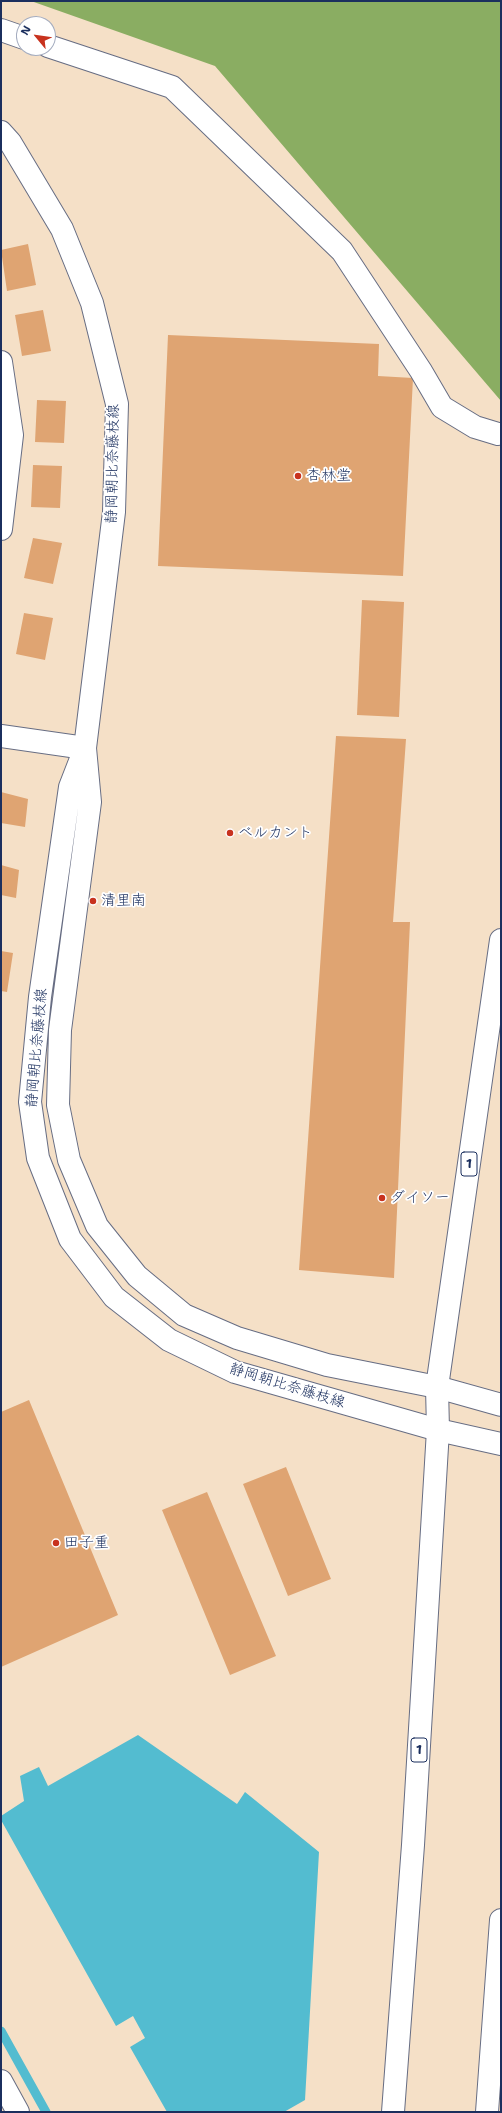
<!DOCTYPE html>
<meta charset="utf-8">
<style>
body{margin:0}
#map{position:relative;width:502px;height:2113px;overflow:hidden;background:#f5e0c7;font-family:"Shantell Sans",sans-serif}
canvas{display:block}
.frame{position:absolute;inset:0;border:2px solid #1b2f5e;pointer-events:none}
.north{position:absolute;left:16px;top:16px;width:40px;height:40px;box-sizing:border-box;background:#fff;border:1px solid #a4acbf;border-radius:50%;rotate:299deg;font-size:11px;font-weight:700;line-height:16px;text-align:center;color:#1b2f5e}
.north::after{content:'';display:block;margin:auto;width:14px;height:18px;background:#c8321e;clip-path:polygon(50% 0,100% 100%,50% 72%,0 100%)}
</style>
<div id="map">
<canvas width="502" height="2113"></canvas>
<div class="frame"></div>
<div class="north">N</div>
</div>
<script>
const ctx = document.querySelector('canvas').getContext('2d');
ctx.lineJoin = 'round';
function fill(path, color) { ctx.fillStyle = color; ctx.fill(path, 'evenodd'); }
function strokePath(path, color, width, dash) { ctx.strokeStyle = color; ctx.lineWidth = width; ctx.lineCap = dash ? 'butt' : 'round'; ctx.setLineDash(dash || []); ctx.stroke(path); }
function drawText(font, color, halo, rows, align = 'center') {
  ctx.font = font + ' "Shantell Sans","Klee One",sans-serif'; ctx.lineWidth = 3.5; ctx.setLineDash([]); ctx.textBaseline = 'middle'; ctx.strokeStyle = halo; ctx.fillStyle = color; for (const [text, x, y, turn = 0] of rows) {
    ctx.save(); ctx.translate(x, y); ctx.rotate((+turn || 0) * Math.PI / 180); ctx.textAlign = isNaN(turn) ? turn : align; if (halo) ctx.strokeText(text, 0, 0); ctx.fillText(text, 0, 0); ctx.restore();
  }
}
fill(new Path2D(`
 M31 1H501V401L215 66Z`), '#8aad62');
fill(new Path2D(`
 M138 1735 237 1804 245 1792 319 1852 305 2100 284 2112H167L130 2047 145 2038 133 2016 116 2026 1 1820V1816L24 1801 20 1776 39 1767 48 1786Z`), '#53bcd0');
strokePath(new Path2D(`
 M1 2031 46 2112`), '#53bcd0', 9);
fill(new Path2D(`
 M28 244 36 285 7 291 1 250Z
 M43 310 51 351 22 356 15 315Z
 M168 335 379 344 378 376 413 378 403 576 158 566Z
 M37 400 66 401 64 443 35 442Z
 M33 465 62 466 60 508 31 507Z
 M33 538 62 543 53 584 24 578Z
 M362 600 404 602 399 717 357 715Z
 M24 613 53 618 45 660 16 654Z
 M336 736 406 739 393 922H410L394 1278 299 1270Z
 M1 792 28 799 25 827 1 823Z
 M1 865 19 870 16 898 1 895Z
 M1 951 13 953 7 992 1 991Z
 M29 1400 118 1615 1 1667V1412Z
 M286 1467 331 1579 288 1596 243 1484Z
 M207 1492 276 1656 230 1675 162 1510Z`), '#dfa472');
const street = new Path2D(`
 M1 30 24 38
 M48 46 172 87 342 251 421 371 442 407 475 427 498 434
 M1 362 12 435 1 529
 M1 736 85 748
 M1 2081 18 2112`);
const secondary = new Path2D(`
 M1 132 10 142 62 229 92 303 117 404 114 512 85 748 90 802 60 1030 58 1105 69 1160 97 1226 137 1276 184 1315 237 1338 327 1365 437 1387 501 1405
 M84 751 70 787 40 997 30 1102 38 1158 70 1239 114 1297 169 1340 235 1372 438 1430 501 1444`);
const highway = new Path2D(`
 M393 2112 413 1845 438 1430 437 1387 501 940
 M487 2112 501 1920`);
strokePath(street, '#676d83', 24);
strokePath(secondary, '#676d83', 24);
strokePath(highway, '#676d83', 24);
strokePath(street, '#fff', 22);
strokePath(secondary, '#fff', 22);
strokePath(highway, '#fff', 22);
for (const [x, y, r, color] of [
 [298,476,4,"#c8321e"],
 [230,833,4,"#c8321e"],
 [93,901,4,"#c8321e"],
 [382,1198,4,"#c8321e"],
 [56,1543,4,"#c8321e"]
]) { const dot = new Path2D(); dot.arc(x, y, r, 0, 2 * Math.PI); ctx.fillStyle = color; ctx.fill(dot); strokePath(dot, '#fff', 1.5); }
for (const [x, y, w] of [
 [469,1164,16],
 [419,1750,16]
]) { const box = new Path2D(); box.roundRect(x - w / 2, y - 12, w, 24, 3); ctx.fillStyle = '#fff'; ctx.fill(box); strokePath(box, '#1b2f5e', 1); }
drawText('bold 14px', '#1b2f5e', null, [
 ["1",469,1164],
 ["1",419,1750]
]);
drawText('15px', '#1b2f5e', '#fff', [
 ["静岡朝比奈藤枝線",113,464,-89],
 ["静岡朝比奈藤枝線",37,1048,-85],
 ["静岡朝比奈藤枝線",287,1386,17]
]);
drawText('15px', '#1b2f5e', '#fff', [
 ["杏林堂",306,476],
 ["ベルカント",238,833],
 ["清里南",101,901],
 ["ダイソー",390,1198],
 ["田子重",64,1543]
], 'left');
</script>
